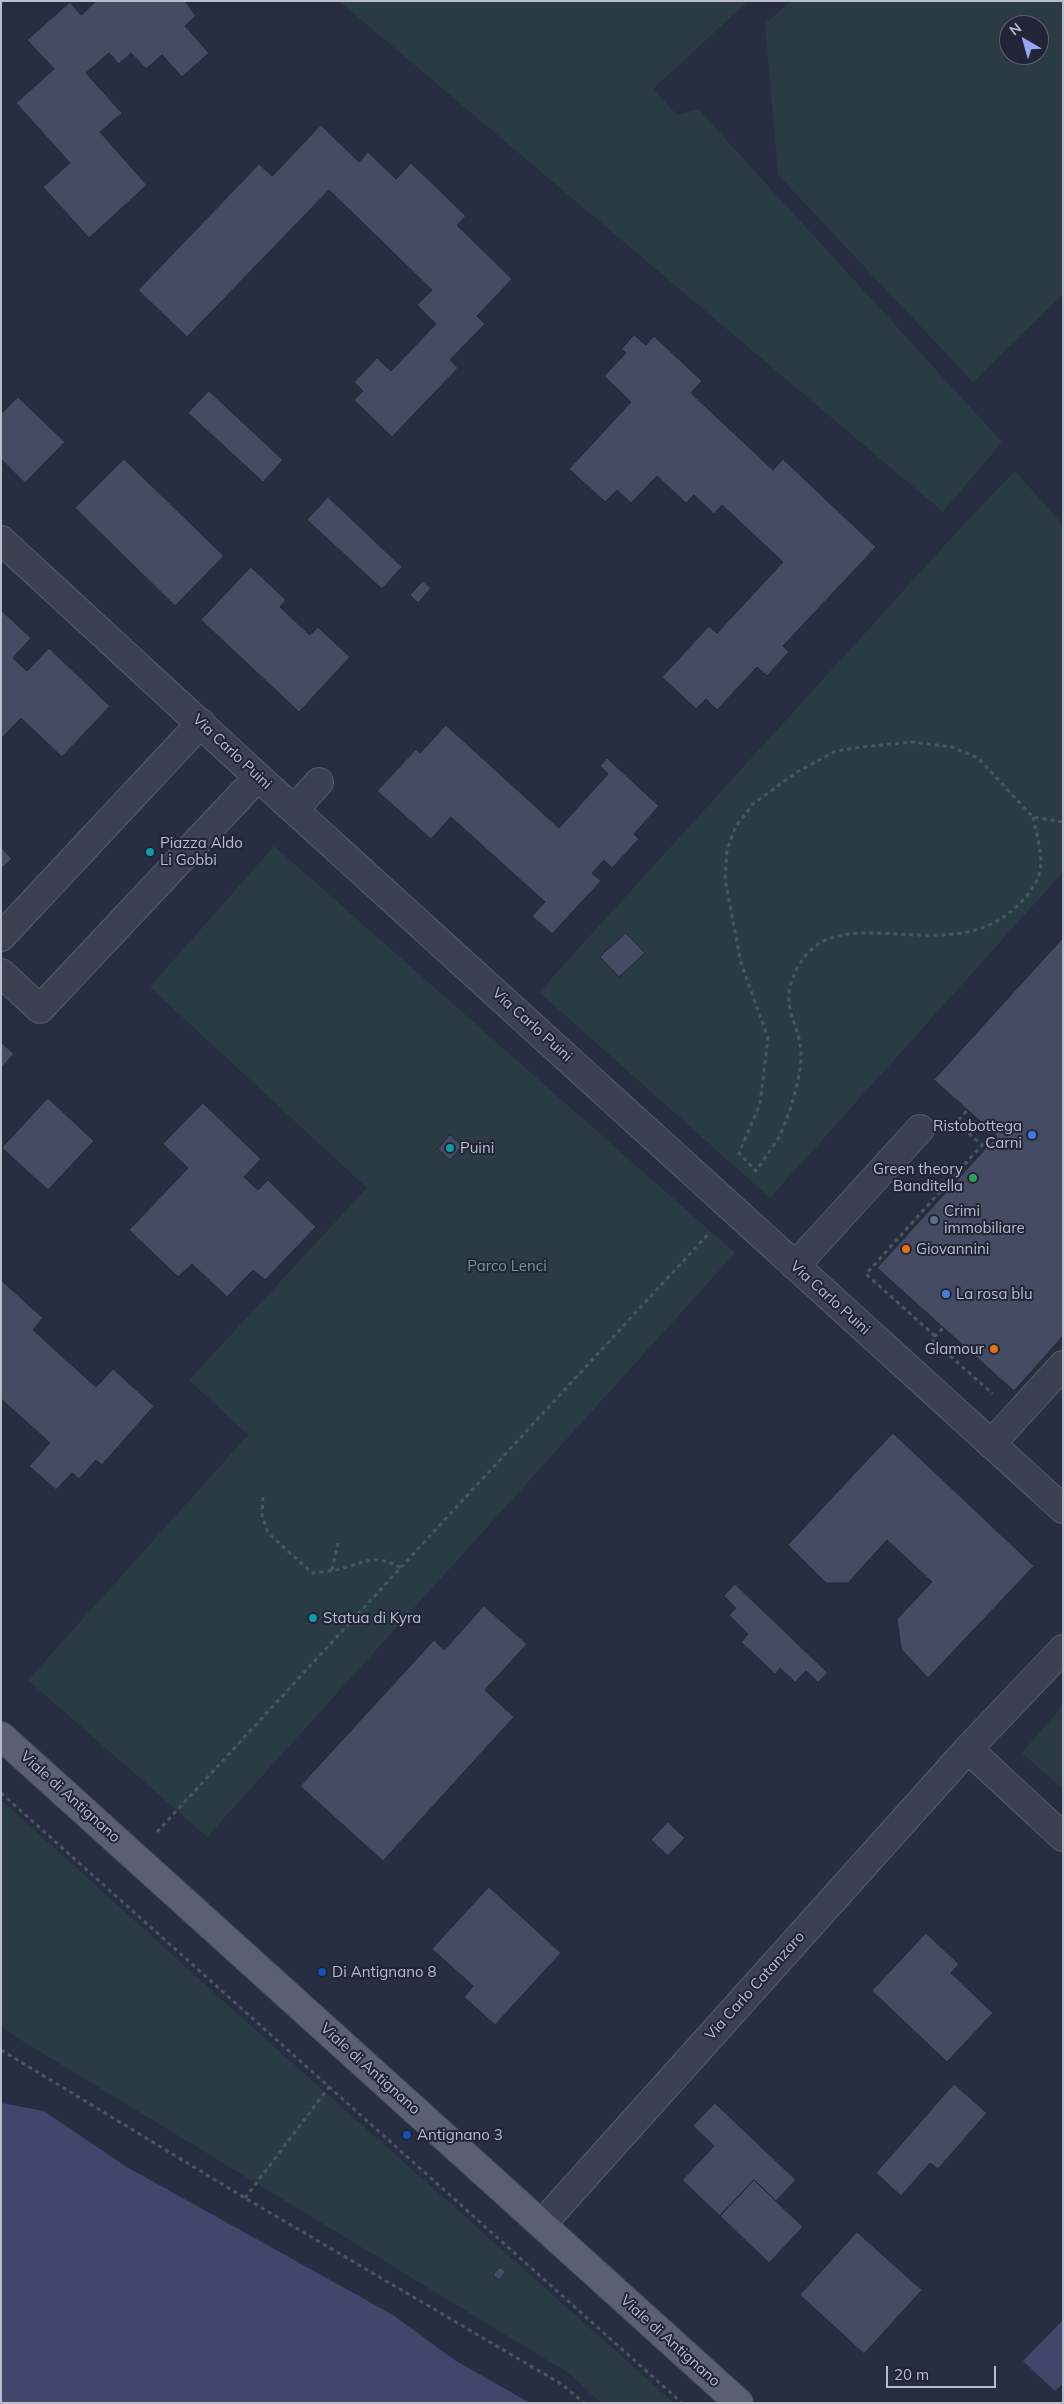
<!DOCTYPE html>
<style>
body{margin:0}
#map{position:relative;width:1064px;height:2404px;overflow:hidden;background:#282e42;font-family:Mulish,sans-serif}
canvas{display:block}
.frame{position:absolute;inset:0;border:2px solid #b9bdcc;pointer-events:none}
.north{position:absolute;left:999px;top:15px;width:50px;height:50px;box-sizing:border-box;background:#212537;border:1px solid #5e6273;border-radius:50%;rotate:322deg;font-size:14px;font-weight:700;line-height:20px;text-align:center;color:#b9bdcc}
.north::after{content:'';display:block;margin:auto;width:18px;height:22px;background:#95a7f5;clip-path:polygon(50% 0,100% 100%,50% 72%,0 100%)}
.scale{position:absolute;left:886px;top:2366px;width:110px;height:22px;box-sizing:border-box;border:2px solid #b9bdcc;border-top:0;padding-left:6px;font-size:15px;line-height:18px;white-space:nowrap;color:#b9bdcc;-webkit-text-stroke:4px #212537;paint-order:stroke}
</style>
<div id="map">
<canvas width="1064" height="2404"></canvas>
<div class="frame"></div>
<div class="north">N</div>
<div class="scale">20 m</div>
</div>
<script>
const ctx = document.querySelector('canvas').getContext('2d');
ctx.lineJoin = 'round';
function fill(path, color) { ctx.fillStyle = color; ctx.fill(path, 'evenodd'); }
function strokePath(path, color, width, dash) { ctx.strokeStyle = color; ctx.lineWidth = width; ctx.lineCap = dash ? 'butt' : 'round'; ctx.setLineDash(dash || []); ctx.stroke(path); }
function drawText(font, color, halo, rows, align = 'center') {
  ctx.font = font + ' Mulish,sans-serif'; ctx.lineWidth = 4; ctx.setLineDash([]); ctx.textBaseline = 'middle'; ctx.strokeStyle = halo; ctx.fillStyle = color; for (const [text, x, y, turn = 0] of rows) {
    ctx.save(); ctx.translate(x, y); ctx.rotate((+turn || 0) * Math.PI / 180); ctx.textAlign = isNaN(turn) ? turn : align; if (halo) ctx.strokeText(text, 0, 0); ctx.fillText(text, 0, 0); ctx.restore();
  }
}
fill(new Path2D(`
 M339 1H748L653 89 677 115 698 109 1002 442 943 512Z
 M791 1H1063V294L973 382 778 175 765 24ZM1009 25H1039V55H1009Z
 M1015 471 1063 525V872L770 1198 539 992 964 524Z
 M274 846 735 1253 207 1837 28 1680 248 1435 189 1380 367 1188 150 987Z
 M1063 1705V1789L1022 1753Z
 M1 1800 260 2034 674 2403H601L570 2374 11 2034 1 2026Z`), '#2a3b43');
fill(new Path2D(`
 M1 2103 44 2111 125 2166 393 2315 456 2361 530 2403H1Z
 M1063 2320V2383L1055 2391 1023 2361Z`), '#3f486a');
const building = new Path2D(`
 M96 1H185L196 16 185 26 209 53 182 77 162 55 146 69 131 53 119 64 109 53 86 73 122 113 100 132 147 185 89 238 43 187 70 163 16 103 54 69 27 40 70 2 81 15Z
 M321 125 359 162 368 152 396 179 411 163 466 216 457 225 512 279 477 316 485 324 450 360 458 368 392 437 354 400 363 391 354 382 377 358 391 371 436 324 417 305 432 290 329 190 187 337 138 290 259 164 272 176Z
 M634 335 646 345 654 336 702 381 691 393 773 470 783 459 876 547 783 646 789 652 767 676 757 667 717 710 706 699 696 709 662 677 709 626 717 633 783 562 722 505 714 514 694 495 686 503 657 476 631 503 617 490 605 502 569 469 631 402 604 376 626 353 622 349Z
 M209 391 283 460 263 482 188 413Z
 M18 397 65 442 25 483 1 459V414Z
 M124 459 224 556 175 606 75 508Z
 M328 497 402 567 382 589 307 520Z
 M251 567 286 600 280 607 310 635 318 627 350 657 299 712 201 620Z
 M423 581 431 588 418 603 410 595Z
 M1 610 31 638 13 658 27 671 49 648 110 706 62 757 21 718 1 739Z
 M446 725 559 828 608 774 600 766 607 758 659 806 634 834 639 839 612 868 604 860 592 873 601 881 552 934 532 916 545 902 451 817 431 839 377 791 416 749 420 753Z
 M1 847 12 859 1 869Z
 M626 933 645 953 619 977 600 957Z
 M1063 938V1336L1014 1391 877 1268 997 1136 934 1080Z
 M1 1042 14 1054 1 1068Z
 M48 1098 94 1141 48 1190 2 1148Z
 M203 1103 261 1159 244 1177 258 1190 268 1180 316 1227 265 1280 253 1270 227 1297 192 1264 178 1277 129 1230 188 1168 163 1144Z
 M450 1135 462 1146 450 1160 438 1149Z
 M1 1280 43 1318 33 1330 96 1387 113 1369 154 1406 102 1465 96 1460 79 1479 72 1473 56 1490 29 1466 50 1443 1 1399Z
 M893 1433 1034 1566 928 1678 901 1649 897 1619 932 1582 887 1540 848 1583H826L788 1545Z
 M735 1584 828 1673 818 1682 806 1671 795 1682 780 1668 775 1674 741 1642 748 1634 729 1615 736 1608 724 1596Z
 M484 1606 527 1644 485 1690 514 1717 383 1861 300 1786 434 1640 444 1650Z
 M668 1822 685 1838 668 1856 651 1840Z
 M489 1887 561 1953 495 2025 464 1997 473 1986 432 1949Z
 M926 1933 959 1964 951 1973 993 2013 947 2062 872 1991Z
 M954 2084 987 2113 938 2169 930 2163 901 2196 876 2173Z
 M715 2103 796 2180 776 2201 754 2180 720 2216 682 2180 714 2146 693 2126Z
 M754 2180 803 2227 769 2263 720 2216Z
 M857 2232 922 2290 864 2354 800 2295Z
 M500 2267 506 2272 499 2280 493 2275Z`);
fill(building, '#444b62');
strokePath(building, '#232739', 1);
const minor = new Path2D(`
 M1 540 258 777 1063 1509
 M295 809 319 782
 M1 937 201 723
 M1 973 40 1009 258 777
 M795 1266 920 1129
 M991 1444 1063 1365
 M968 1749 1063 1837
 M542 2224 968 1749 1063 1649`);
const major = new Path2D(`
 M1 1736 739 2403`);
strokePath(minor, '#575c6c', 30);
strokePath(major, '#464a5b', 30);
strokePath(new Path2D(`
 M1033 817C1042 858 1050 874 1017 906 956 966 859 908 812 949 805 955 798 965 795 973 779 1009 799 1020 801 1053 802 1076 789 1117 779 1137 772 1149 763 1160 756 1171L739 1153 760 1104 768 1038 741 963 725 879 727 850 736 826 753 804 797 772 836 751 862 747 912 742 952 747 978 758 1033 817 1063 822
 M935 1336 866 1274 982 1145 956 1122 968 1110
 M934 1337 943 1328
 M932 1340 993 1394
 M263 1497 262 1515 268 1533 312 1573C321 1572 331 1571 340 1569 366 1562 375 1553 401 1568
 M332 1570 338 1543
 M1 1793 682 2403
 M157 1832 710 1232
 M1 2050 245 2198 563 2385 584 2403
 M245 2198 332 2083`), '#485860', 3, [4, 4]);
strokePath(minor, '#3c4152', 28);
strokePath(major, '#5a5f72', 28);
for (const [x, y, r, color] of [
 [150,852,5,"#0f9aa8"],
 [1032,1135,5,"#3f7fe0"],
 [450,1148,5,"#0f9aa8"],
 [973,1178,5,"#2e9e5b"],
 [934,1220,5,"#5c6f8a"],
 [906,1249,5,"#e8710a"],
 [946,1294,5,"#3f7fe0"],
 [994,1349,5,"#e8710a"],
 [313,1618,5,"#0f9aa8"],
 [322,1972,5,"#1a4fb4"],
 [407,2135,5,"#1a4fb4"]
]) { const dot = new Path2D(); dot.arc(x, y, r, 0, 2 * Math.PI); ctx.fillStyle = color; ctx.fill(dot); strokePath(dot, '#212537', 2); }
drawText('15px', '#b9bdcc', '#212537', [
 ["Via Carlo Puini",232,752,43],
 ["Via Carlo Puini",532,1025,42],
 ["Via Carlo Puini",830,1298,42],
 ["Viale di Antignano",70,1797,42],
 ["Via Carlo Catanzaro",755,1986,-48],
 ["Viale di Antignano",370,2069,42],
 ["Viale di Antignano",670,2341,42]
]);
drawText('15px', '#b9bdcc', '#212537', [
 ["Piazza Aldo",160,843],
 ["Li Gobbi",160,860],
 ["Ristobottega",1022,1126,"right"],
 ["Carni",1022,1143,"right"],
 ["Puini",460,1148],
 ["Green theory",963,1169,"right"],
 ["Banditella",963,1186,"right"],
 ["Crimi",944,1211],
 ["immobiliare",944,1228],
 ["Giovannini",916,1249],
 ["La rosa blu",956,1294],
 ["Glamour",984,1349,"right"],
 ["Statua di Kyra",323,1618],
 ["Di Antignano 8",332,1972],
 ["Antignano 3",417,2135]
], 'left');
drawText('15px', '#719c83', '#212537', [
 ["Parco Lenci",507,1266]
]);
</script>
